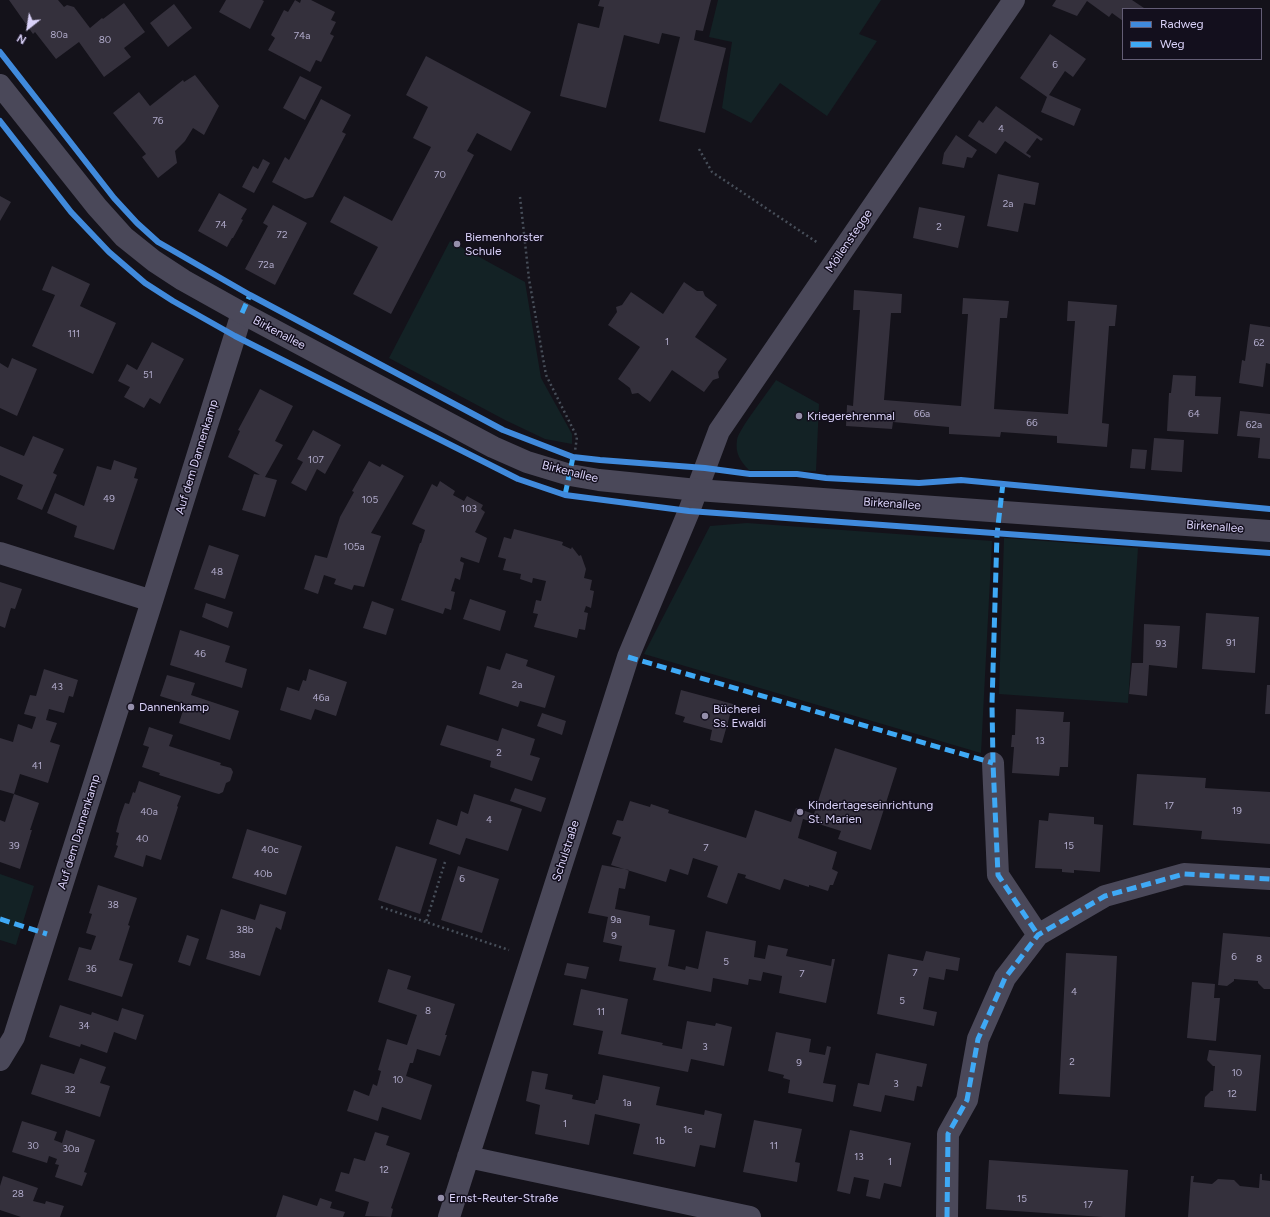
<!DOCTYPE html>
<meta charset="utf-8">
<style>
body{margin:0}
#map{position:relative;width:1270px;height:1217px;overflow:hidden;background:#14121a;font-family:Figtree,sans-serif}
canvas{display:block}
.legend{position:absolute;left:1122px;top:8px;width:140px;height:52px;box-sizing:border-box;background:#130f1d;border:1px solid #635d75;margin:0;padding:5px 7px;list-style:none;font-size:12px;color:#dad2f9}
.legend li{display:flex;align-items:center;gap:8px;height:20px}
.legend b{width:20px;border:1px solid #635d75}
.north{position:absolute;left:8px;top:8px;width:40px;height:40px;-webkit-text-stroke:3px #130f1d;paint-order:stroke;rotate:210deg;font-size:11px;font-weight:700;line-height:16px;text-align:center;color:#dad2f9}
.north::after{content:'';display:block;margin:auto;width:14px;height:18px;background:#dad2f9;clip-path:polygon(50% 0,100% 100%,50% 72%,0 100%)}
</style>
<div id="map">
<canvas width="1270" height="1217"></canvas>
<ul class="legend">
<li><b style="height:5px;background:#408adc"></b>Radweg</li>
<li><b style="height:5px;background:#3fa9f5"></b>Weg</li>
</ul>
<div class="north">N</div>
</div>
<script>
const ctx = document.querySelector('canvas').getContext('2d');
ctx.lineJoin = 'round';
function fill(path, color) { ctx.fillStyle = color; ctx.fill(path, 'evenodd'); }
function strokePath(path, color, width, dash) { ctx.strokeStyle = color; ctx.lineWidth = width; ctx.lineCap = dash ? 'butt' : 'round'; ctx.setLineDash(dash || []); ctx.stroke(path); }
function drawText(font, color, halo, rows, align = 'center') {
  ctx.font = font + ' Figtree,sans-serif'; ctx.lineWidth = 3; ctx.setLineDash([]); ctx.textBaseline = 'middle'; ctx.strokeStyle = halo; ctx.fillStyle = color; for (const [text, x, y, turn = 0] of rows) {
    ctx.save(); ctx.translate(x, y); ctx.rotate((+turn || 0) * Math.PI / 180); ctx.textAlign = isNaN(turn) ? turn : align; if (halo) ctx.strokeText(text, 0, 0); ctx.fillText(text, 0, 0); ctx.restore();
  }
}
fill(new Path2D(`
 M718 0H881L859 34 877 41 827 116 780 83 751 123 722 108 732 42 709 37Z
 M450 241 525 282 541 378 572 434V444L545 439 505 420 389 358Z
 M776 380 819 404 816 471 749 470C740 461 735 453 737 440 738 430 769 391 776 380Z
 M747 523 992 541 981 753 644 654 710 526Z
 M1004 538 1138 548 1128 703 999 694Z
 M0 874 34 886 16 945 0 940Z`), '#132225');
fill(new Path2D(`
 M9 0H58L64 7 67 5 74 7 90 28 102 18 103 19 124 3 145 32 124 48 131 57 104 77 79 42 56 59 35 32 33 34Z
 M226 0H262L264 1 250 29 219 12Z
 M295 0 300 3 301 0H311L335 12 331 20 336 22 330 34 334 36 321 62 316 60 310 72 268 50 275 38 271 35 284 10 288 12Z
 M600 0H711L703 31 696 30 694 40 726 48 705 133 659 121 680 37 662 33 659 44 624 35 606 108 560 96 578 23 599 28 604 7 598 6Z
 M1056 0H1132L1144 8 1123 9V21L1112 13 1109 17 1087 1 1077 16 1052 6Z
 M174 4 192 28 168 47 150 23Z
 M1050 34 1086 59 1073 77 1065 71 1049 95 1081 109 1074 126 1041 112 1047 97 1020 78Z
 M426 56 531 112 511 151 477 133 467 151 474 155 391 314 353 294 378 247 330 222 344 196 392 221 431 147 413 138 428 107 406 95Z
 M195 75 219 106 204 135 193 128 185 141 175 151 177 163 158 178 142 157 146 154 113 113 139 92 150 106 183 80 184 82Z
 M300 76 322 87 305 120 283 108Z
 M321 99 351 115 342 132 346 134 313 197 305 199 272 182 285 157 289 160Z
 M996 106 1043 139 1041 141 1037 138 1026 153 1031 156 1030 158 1005 141 996 154 968 136 979 120 983 123Z
 M956 135 977 150 972 158 967 157 964 168 942 164 944 153Z
 M263 159 270 163 254 193 242 187 253 166 258 169Z
 M998 174 1039 183 1035 205 1024 203 1018 232 987 226Z
 M219 193 247 209 241 219 243 220 233 238H232L227 247 198 231Z
 M0 196 11 202 0 221Z
 M273 205 307 223 275 285 245 269 268 226 263 223Z
 M919 207 965 216 958 248 913 238Z
 M52 266 90 284 80 306 116 323 93 374 32 346 55 295 42 290Z
 M684 282 697 291H703L705 296 717 305 695 337 727 359 718 372 719 378 713 380 704 392 672 370 650 402 638 393 632 394 630 388 618 379 640 347 608 325 617 312 616 307 622 305 631 292 663 314Z
 M854 290 902 294 901 313H891L884 400 961 406 968 314H962L963 298 1009 301 1007 318H1000L994 409 1068 414 1075 321H1067L1068 301 1117 305 1115 326H1109L1102 423 1109 424 1107 447 1057 443V436L1001 432 1000 437 949 434V427L893 422 892 429 846 426 847 405 853 406 860 310H853Z
 M1250 324 1270 327V364L1266 363 1263 387 1239 383 1242 360 1245 361Z
 M152 342 184 359 160 404 150 398 144 408 124 397 130 387 118 381 127 364 137 370Z
 M12 358 37 369 17 416 0 408V363L8 368Z
 M1173 375 1196 376 1195 396 1221 397 1218 434 1167 431 1169 393H1171Z
 M260 389 293 406 275 441 283 445 265 477 277 480 265 517 242 510 254 474 260 475 247 467 228 457 240 431 238 430Z
 M1240 411 1270 414V459L1258 458 1260 438 1237 436Z
 M313 430 341 445 325 474 317 469 306 491 291 483 303 462 297 459Z
 M33 436 64 449 53 473 57 475 42 510 17 499 23 485 0 475V446L24 456Z
 M1154 438 1184 440 1182 472 1151 470Z
 M1132 449 1147 450 1145 469 1130 468Z
 M114 460 137 468 134 478 138 479 114 550 74 537 77 526 47 513 55 493 84 506 97 466 111 470Z
 M369 461 380 467 382 464 404 476 371 533 381 536 364 587 354 585 352 590 334 584 336 579 324 575 318 594 304 589 315 555 327 558 340 517 354 492 352 491Z
 M440 481 455 491 453 495 464 501 467 496 483 505 481 509 485 512 475 532 487 538 479 563 461 557 460 561 464 563 460 580 455 578 451 591 455 592 451 610 445 608 443 614 401 600 420 543H421L425 530 412 524 432 484 437 487Z
 M514 529 563 542 562 545 571 549 572 547 579 556 581 555 586 569 584 578 592 580 590 590 594 591 591 608 586 606 584 612 588 613 585 630 579 629 577 638 534 627 538 614 533 613 536 600 541 601 546 581 533 578 532 583 520 579 521 574 503 570 506 559 498 557 504 537 511 539Z
 M209 545 239 555 225 599 194 589Z
 M0 582 22 589 15 609 11 608 5 628 0 626Z
 M470 599 506 611 500 631 463 619Z
 M372 601 394 609 386 635 363 628Z
 M206 603 233 612 228 628 202 617Z
 M1206 613 1259 617 1255 673 1202 669Z
 M1144 624 1180 626 1177 668 1149 665 1147 696 1129 694 1132 663H1143Z
 M180 630 230 646 225 662 247 669 242 688 170 665Z
 M506 653 528 660 526 666 555 676 545 708 520 701 518 707 479 694 487 666 500 670Z
 M44 669 78 680 73 697 69 696 64 713 49 709 46 720 57 723 50 742 60 745 48 783 20 774 14 794 0 790V738L13 742 18 724 32 729 36 717 24 714 30 695 36 696Z
 M309 669 347 682 336 716 315 709 311 720 280 710 287 687 299 691 303 680 306 681Z
 M167 675 195 683 191 695 239 711 230 740 179 723 185 704 160 696Z
 M1267 685H1270V714H1265Z
 M681 690 733 704 722 743 710 740 712 730 683 722 685 717 675 714Z
 M1016 709 1064 712 1063 722H1070L1068 767H1060L1059 776 1012 773 1014 747H1011L1012 735H1015Z
 M542 713 566 721 562 735 537 726Z
 M447 725 498 741 502 728 535 739 530 755 540 758 532 781 490 767 491 761 440 745Z
 M149 727 173 735 169 746 221 763 220 765 231 768 233 772 230 781 226 783 223 792 219 794 215 793 159 775 160 773 142 767 149 747 143 745Z
 M835 748 897 768 871 850 838 839 841 831 803 819 798 838 837 852 832 869 838 872 833 885H830L828 891 809 885V887L784 879 780 890 745 878 746 875 738 873 727 904 707 897 718 866 693 858 688 875 670 869 666 882 611 865 621 837 612 834 617 820 623 821 630 801 650 807 651 804 669 810 668 813 746 838 755 810 791 822 796 808 814 814Z
 M1137 774 1206 778 1205 788 1270 792V844L1201 839 1202 831 1133 825Z
 M139 781 181 796 177 806 178 807 161 860 146 855 143 867 114 857 118 846 116 845 119 833 116 832 120 817 125 803 129 804 133 792 135 793Z
 M515 788 546 798 541 812 510 801Z
 M14 794 39 803 30 830H32L20 869 0 862V820L5 822Z
 M474 794 522 809 508 851 466 838 460 855 429 844 437 819 457 826 461 811 468 814Z
 M1049 813 1094 817V824L1103 825 1100 872 1074 870V873L1062 872V869L1035 868 1039 820 1048 821Z
 M247 829 302 846 286 895 232 878Z
 M396 846 437 859 420 914 378 900Z
 M602 865 629 870 625 889 619 888 615 909 650 916 649 925 675 930 668 966 685 970 686 966 698 969 706 931 756 941 754 957 765 959 768 945 788 949 786 956 831 966 832 959H835L826 1003 779 993 782 976 763 972 761 981 749 979 748 985 713 978 711 992 653 980 656 968 619 961 622 946 603 942 608 917 588 913Z
 M458 866 499 879 482 933 441 920Z
 M98 885 137 898 128 925 130 926 119 960 133 964 122 997 68 980 79 947 91 950 96 936 86 933 92 914 89 913Z
 M260 904 286 912 281 930 276 927 260 976 206 959 221 909 255 920Z
 M1223 933 1270 937V989H1264L1258 983V981L1234 979V981L1227 986 1218 985Z
 M187 935 199 939 190 966 178 962Z
 M926 951 960 958 958 971 946 969 944 980 929 977 923 1009 937 1012 934 1026 877 1014 888 954 923 961Z
 M1066 953 1117 956 1110 1097 1059 1094Z
 M567 963 589 967 586 979 564 975Z
 M388 969 411 976 407 989 455 1004 445 1035H447L440 1056 417 1049 413 1063H410L406 1076 432 1085 421 1120 382 1107 378 1121 347 1111 354 1090 369 1096 373 1084 377 1086 381 1071 378 1070 387 1039 407 1045 417 1015 378 1002Z
 M1192 982 1215 984 1214 998H1220L1216 1041 1187 1038Z
 M581 989 628 999 621 1034 663 1043 662 1045 682 1049 687 1021 715 1026 716 1023 732 1027 724 1066 691 1059 688 1072 598 1054 603 1031 573 1025Z
 M60 1005 91 1015 92 1012 118 1021 122 1008 144 1015 136 1040 114 1032 107 1053 81 1044 80 1047 49 1037Z
 M776 1032 811 1039 809 1052 825 1055 827 1046 831 1047 823 1083 836 1085 833 1102 788 1093 790 1080 783 1078 784 1075 768 1071Z
 M1209 1050 1261 1055 1256 1111 1204 1107 1205 1097 1211 1091H1213L1215 1066H1213L1207 1060Z
 M876 1053 927 1064 922 1087 917 1086 914 1101 885 1095 881 1112 853 1106 858 1083 869 1085Z
 M80 1058 106 1067 100 1083 110 1086 100 1117 31 1094 41 1064 74 1074Z
 M532 1071 548 1074 545 1089 573 1095 572 1099 595 1104 596 1100H598L603 1075 660 1087 656 1105 704 1115 705 1110 722 1114 715 1148 700 1145 695 1167 633 1154 640 1124 595 1114 589 1145 535 1134 540 1105 526 1101Z
 M754 1120 802 1129 795 1162 800 1163 797 1182 743 1172Z
 M22 1121 57 1132 54 1140 62 1143 66 1130 95 1140 84 1172 87 1173 82 1186 55 1177 59 1165 55 1164 57 1159 49 1156 47 1163 12 1152Z
 M850 1130 911 1143 901 1187 884 1183 880 1199 866 1196 869 1180 854 1177 850 1194 837 1191Z
 M375 1132 389 1136 386 1145 410 1153 391 1208 393 1209 391 1217 365 1216 369 1202 335 1191 341 1172 349 1174 354 1158 365 1161Z
 M989 1160 1128 1170 1125 1217H1103L986 1209Z
 M1260 1174H1262V1180L1270 1181V1217H1188L1191 1176H1194L1193 1182 1212 1184 1218 1179 1234 1180 1240 1186 1259 1188Z
 M3 1176 38 1188 33 1201 45 1204 46 1201 64 1206 60 1217H21L0 1210V1186Z
 M283 1195 317 1206 320 1198 332 1202 330 1208 345 1212 343 1217H276Z`), '#34303c');
strokePath(new Path2D(`
 M699 149 712 172 818 243
 M520 197 529 279 546 375 577 437 575 451
 M445 862 426 922 509 950
 M381 907 426 922`), '#474e59', 2.5, [2, 3]);
strokePath(new Path2D(`
 M0 553 152 601
 M993 763 998 875 1038 935
 M0 1060 14 1037 152 601 242 313
 M468 1157 750 1217
 M449 1217 628 657 689 511 719 431 1014 0
 M947 1217 948 1134 967 1100 978 1039 1005 978 1038 935 1105 896 1184 874 1270 879`), '#4a4859', 22);
strokePath(new Path2D(`
 M0 85 97 207 124 237 154 261 183 280 242 313 493 447 527 462 570 475 599 480 697 490 1270 531`), '#4a4859', 22);
strokePath(new Path2D(`
 M242 313 250 295
 M1003 483 997 534 992 704 993 763 998 875 1038 935
 M565 495 573 457
 M628 657 993 763
 M0 919 47 934
 M947 1217 948 1134 967 1100 978 1039 1005 978 1038 935 1105 896 1184 874 1270 879`), '#3fa9f5', 5, [10, 5]);
strokePath(new Path2D(`
 M0 52 114 198 137 223 158 242 250 295 503 430 573 457 600 460 705 468 750 474H797L826 478 919 483 961 480 1270 509
 M0 121 71 212 109 252 145 283 173 301 235 336 518 479 565 495 689 511 1270 553`), '#408adc', 6);
for (const [x, y, r, color] of [
 [457,244,4,"#958fab"],
 [799,416,4,"#958fab"],
 [131,707,4,"#958fab"],
 [705,716,4,"#958fab"],
 [800,812,4,"#958fab"],
 [441,1198,4,"#958fab"]
]) { const dot = new Path2D(); dot.arc(x, y, r, 0, 2 * Math.PI); ctx.fillStyle = color; ctx.fill(dot); strokePath(dot, '#130f1d', 1.5); }
drawText('10px', '#b0aaca', null, [
 ["80a",59,35],
 ["74a",302,36],
 ["80",105,40],
 ["6",1055,65],
 ["76",158,121],
 ["4",1001,129],
 ["70",440,175],
 ["2a",1008,204],
 ["74",221,225],
 ["2",939,227],
 ["72",282,235],
 ["72a",266,265],
 ["111",74,334],
 ["1",667,342],
 ["62",1259,343],
 ["51",148,375],
 ["66a",922,414],
 ["64",1194,414],
 ["66",1032,423],
 ["62a",1254,425],
 ["107",316,460],
 ["49",109,499],
 ["105",370,500],
 ["103",469,509],
 ["105a",354,547],
 ["48",217,572],
 ["91",1231,643],
 ["93",1161,644],
 ["46",200,654],
 ["2a",517,685],
 ["43",57,687],
 ["46a",321,698],
 ["13",1040,741],
 ["2",499,753],
 ["41",37,766],
 ["17",1169,806],
 ["19",1237,811],
 ["40a",149,812],
 ["4",489,820],
 ["40",142,839],
 ["39",14,846],
 ["15",1069,846],
 ["7",706,848],
 ["40c",270,850],
 ["40b",263,874],
 ["6",462,879],
 ["38",113,905],
 ["9a",616,920],
 ["38b",245,930],
 ["9",614,936],
 ["38a",237,955],
 ["6",1234,957],
 ["8",1259,959],
 ["5",726,962],
 ["36",91,969],
 ["7",915,973],
 ["7",802,974],
 ["4",1074,992],
 ["5",902,1001],
 ["8",428,1011],
 ["11",601,1012],
 ["34",84,1026],
 ["3",705,1047],
 ["2",1072,1062],
 ["9",799,1063],
 ["10",1237,1073],
 ["10",398,1080],
 ["3",896,1084],
 ["32",70,1090],
 ["12",1232,1094],
 ["1a",627,1103],
 ["1",565,1124],
 ["1c",688,1130],
 ["1b",660,1141],
 ["30",33,1146],
 ["11",774,1146],
 ["30a",71,1149],
 ["13",859,1157],
 ["1",890,1162],
 ["12",384,1170],
 ["28",18,1194],
 ["15",1022,1199],
 ["17",1088,1205]
]);
drawText('12px', '#dad2f9', '#130f1d', [
 ["Biemenhorster",465,237],
 ["Schule",465,251],
 ["Kriegerehrenmal",807,416],
 ["Dannenkamp",139,707],
 ["Bücherei",713,709],
 ["Ss. Ewaldi",713,723],
 ["Kindertageseinrichtung",808,805],
 ["St. Marien",808,819],
 ["Ernst-Reuter-Straße",449,1198]
], 'left');
drawText('12px', '#dad2f9', '#130f1d', [
 ["Möllenstegge",849,241,-56],
 ["Birkenallee",279,333,28],
 ["Auf dem Dannenkamp",197,457,-73],
 ["Birkenallee",570,472,14],
 ["Birkenallee",892,504,4],
 ["Birkenallee",1215,527,4],
 ["Auf dem Dannenkamp",79,832,-73],
 ["Schulstraße",566,851,-72]
]);
</script>
